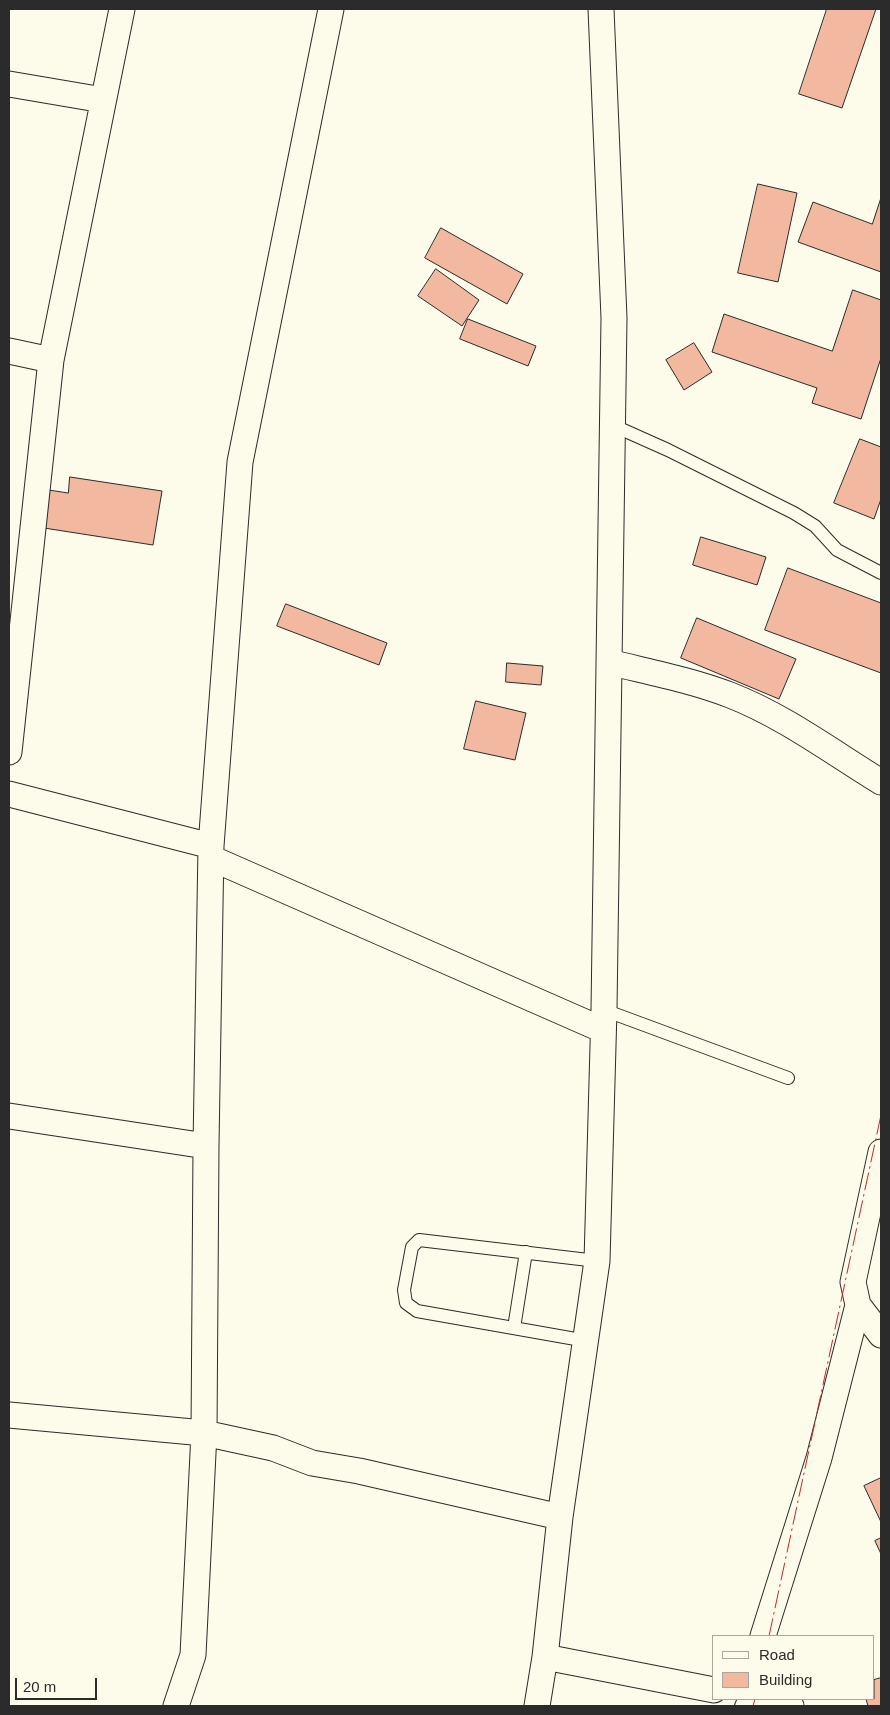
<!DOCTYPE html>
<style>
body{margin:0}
#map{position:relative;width:890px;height:1715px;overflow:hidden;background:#fdfbea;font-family:Arial,sans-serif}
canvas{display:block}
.frame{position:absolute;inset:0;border:10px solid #2b2b2b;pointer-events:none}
.legend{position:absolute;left:712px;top:1635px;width:162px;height:65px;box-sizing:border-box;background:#fdfbea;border:1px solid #a9a89e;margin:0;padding:6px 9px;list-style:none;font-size:15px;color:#2b2b2b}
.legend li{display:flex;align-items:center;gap:10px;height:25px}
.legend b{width:25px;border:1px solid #a9a89e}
.scale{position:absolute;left:15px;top:1678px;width:82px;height:22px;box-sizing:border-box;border:2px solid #2b2b2b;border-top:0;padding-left:6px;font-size:15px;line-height:18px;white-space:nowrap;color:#2b2b2b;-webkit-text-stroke:4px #fdfbea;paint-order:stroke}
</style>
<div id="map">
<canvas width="890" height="1715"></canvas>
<div class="frame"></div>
<ul class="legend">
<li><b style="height:6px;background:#fdfbea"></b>Road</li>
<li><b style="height:14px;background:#f2b8a0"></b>Building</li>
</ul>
<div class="scale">20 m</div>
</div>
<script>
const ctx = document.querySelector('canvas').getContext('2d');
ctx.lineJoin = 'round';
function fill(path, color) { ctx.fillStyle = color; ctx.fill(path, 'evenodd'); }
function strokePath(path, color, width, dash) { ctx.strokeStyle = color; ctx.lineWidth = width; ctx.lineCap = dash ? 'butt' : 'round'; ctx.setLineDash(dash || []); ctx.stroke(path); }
const building = new Path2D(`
 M827 9H876L842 108 799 94Z
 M758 184 797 193 778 282 738 273Z
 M881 198V272L798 242 813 202 872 224Z
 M441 228 523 274 507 304 425 258Z
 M436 269 479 300 462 326 418 296Z
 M853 290 881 300V358L861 419 812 403 817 388 712 352 724 314 832 351Z
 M468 319 536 346 528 366 460 339Z
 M694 343 712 372 684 390 666 360Z
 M860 439 881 447V499L874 519 834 503Z
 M70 477 162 491 153 545 44 528 49 490 68 493Z
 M701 537 766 557 757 585 693 565Z
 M788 568 881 603V673L765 630Z
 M286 604 387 643 379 665 277 626Z
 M697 618 796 659 779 699 681 658Z
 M507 663 543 666 541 685 506 682Z
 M476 701 526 713 515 760 464 749Z
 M881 1478V1522L864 1486Z
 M881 1538V1554L875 1541Z
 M881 1678V1706H868L866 1699H874V1680Z`);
fill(building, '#f2b8a0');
strokePath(building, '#2b2b2b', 1);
const service = new Path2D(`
 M612 425 668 450 794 513 815 526 837 550 881 573
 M604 1010 788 1078
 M514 1328 526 1252
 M587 1341 417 1311 406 1303 404 1290 412 1247 419 1240 597 1261
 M741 1706 744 1699`);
const minor = new Path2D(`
 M9 84 103 100
 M9 351 51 360
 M609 662C649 672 691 680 730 695 784 716 832 752 881 782
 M9 752 51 360 122 9
 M9 794 211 846
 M211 858 603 1030
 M9 1116 206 1146
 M881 1152 853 1282 858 1305 881 1335
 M9 1415 204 1433 273 1448 312 1463 359 1471 560 1517
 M763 1636 819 1458 858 1305
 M545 1657 714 1690
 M757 1699 791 1706
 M176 1706 193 1655 204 1433 206 1146 211 846 240 462 331 9
 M537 1706 545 1657 560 1517 597 1261 604 1010 614 318 601 9`);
strokePath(service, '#2b2b2b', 14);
strokePath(minor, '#2b2b2b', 27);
strokePath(service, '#fdfbea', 12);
strokePath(minor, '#fdfbea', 25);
strokePath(new Path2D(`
 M769 1636 881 1115
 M753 1706 755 1699`), '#c62828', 1, [18, 4, 2.5, 4]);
</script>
